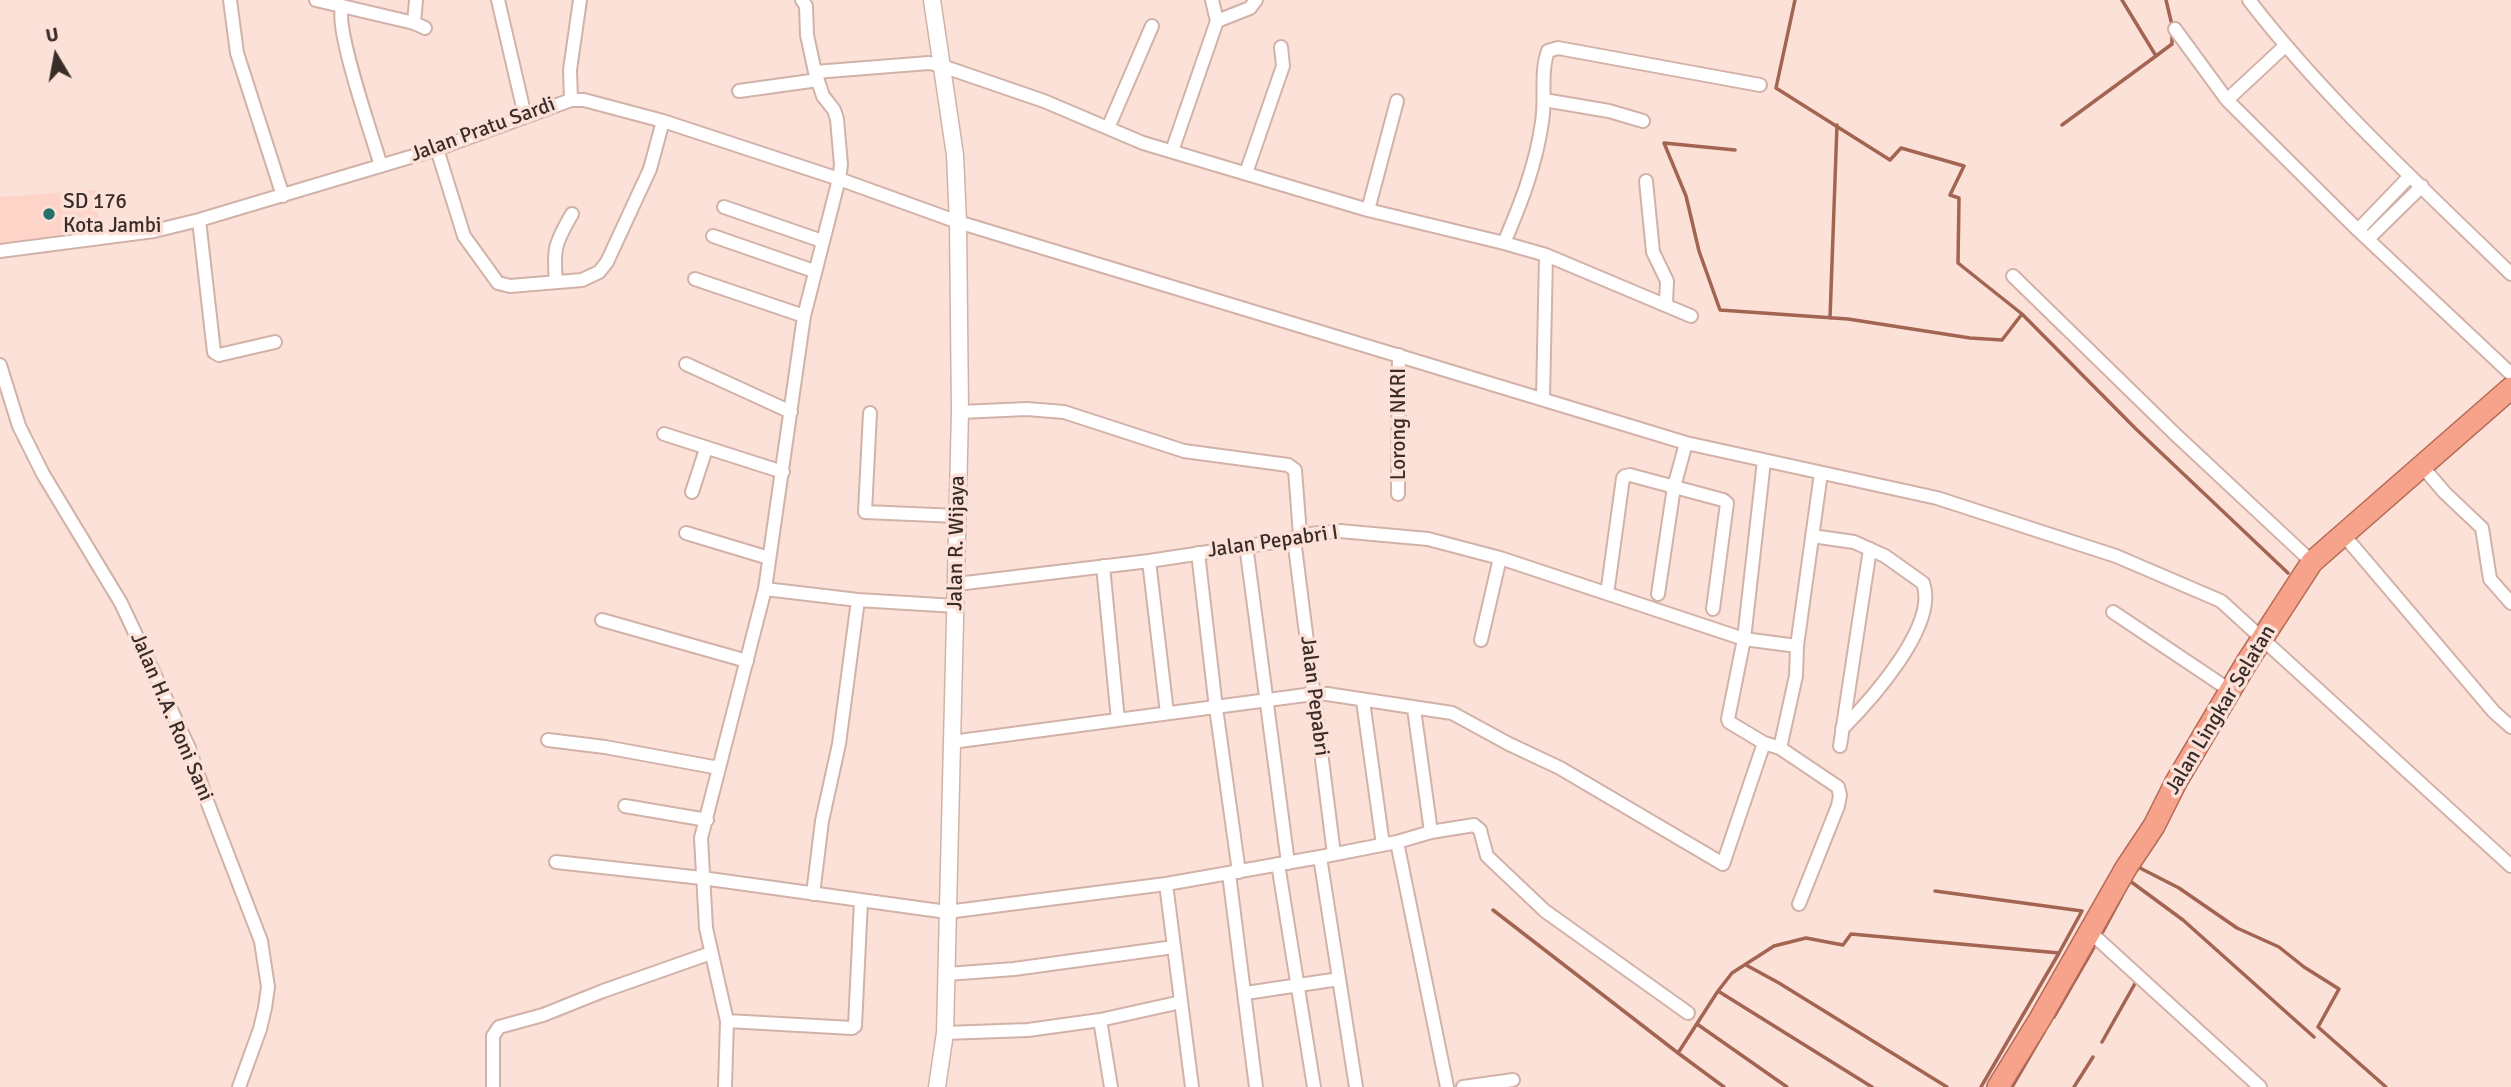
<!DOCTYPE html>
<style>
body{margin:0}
#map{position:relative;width:2511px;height:1087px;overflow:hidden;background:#fce1d8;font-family:Signika,sans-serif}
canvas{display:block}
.north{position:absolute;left:21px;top:21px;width:70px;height:70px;-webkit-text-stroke:5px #fce1d8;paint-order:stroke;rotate:350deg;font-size:19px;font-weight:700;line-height:28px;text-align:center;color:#3a2d29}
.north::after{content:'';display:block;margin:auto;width:24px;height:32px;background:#3a2d29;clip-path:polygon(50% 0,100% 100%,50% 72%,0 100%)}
</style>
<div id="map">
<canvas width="2511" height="1087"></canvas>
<div class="north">U</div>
</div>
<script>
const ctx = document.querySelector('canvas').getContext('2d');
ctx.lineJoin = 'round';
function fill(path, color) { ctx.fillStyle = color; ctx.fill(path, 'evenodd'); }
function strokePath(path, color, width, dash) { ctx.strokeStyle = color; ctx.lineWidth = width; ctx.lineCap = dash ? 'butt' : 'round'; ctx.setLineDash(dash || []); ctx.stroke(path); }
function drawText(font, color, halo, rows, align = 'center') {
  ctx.font = font + ' Signika,sans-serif'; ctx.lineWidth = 7; ctx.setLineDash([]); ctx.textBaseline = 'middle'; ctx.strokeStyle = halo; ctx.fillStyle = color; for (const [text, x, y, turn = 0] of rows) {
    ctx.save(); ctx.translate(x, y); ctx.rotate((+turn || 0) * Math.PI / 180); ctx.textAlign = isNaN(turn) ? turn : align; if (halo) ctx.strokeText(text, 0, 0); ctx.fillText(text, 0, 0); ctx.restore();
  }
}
fill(new Path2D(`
 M96 190 100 232 0 246V197Z`), '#fed4c8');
strokePath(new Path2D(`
 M2156 56 2172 44V25L2166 0
 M2062 125 2156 56 2122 0
 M1735 150 1664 143 1686 196 1699 251 1720 310 1848 319 1970 338 2002 340 2022 314 1958 263 1959 198 1950 195 1964 166 1901 148 1890 160 1776 88 1795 0
 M2022 314 2136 429 2288 573
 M1830 318 1837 125
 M2140 868 2179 888 2237 928 2279 947 2304 967 2339 989 2318 1027 2386 1087
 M2128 885 2130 881 2183 920 2314 1037
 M1935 891 2082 911 2059 953
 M1493 910 1678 1053
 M2100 937 2121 898
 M1746 965 1779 983 1947 1087
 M1718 991 1872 1087
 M2054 1017 2096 944
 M1697 1024 1787 1087
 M2102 1042 2137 980
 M1724 1087 1678 1053 1718 991 1732 973 1774 946 1806 938 1843 945 1851 934 2059 953 1981 1087
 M2012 1087 2044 1032
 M2074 1087 2093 1057`), '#a36452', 3.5);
const minor = new Path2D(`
 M230 0 237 53 283 196
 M316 0 414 23 425 28
 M498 0 525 116
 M2249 0C2326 100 2421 186 2511 274
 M342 8C335 30 373 138 381 166
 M1217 21 1250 8 1256 0
 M414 23 416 0
 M2175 29 2227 100 2358 230 2511 374
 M815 72 929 63 942 66 1044 101 1143 143 1368 210 1504 243 1546 255 1691 316
 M739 91 818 80
 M571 100 570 70 580 0
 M1544 100 1609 111 1643 121
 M2227 100 2285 46
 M1108 128 1152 26
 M437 149 464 236 498 283 510 286 582 280 599 272 607 262 650 169 663 121
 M1172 151 1217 21 1212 0
 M1246 173 1283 66 1281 47
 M1646 181 1653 252 1667 281 1666 304
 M724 207 822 241
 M1368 210 1397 101
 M199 220 214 352 219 355 275 342
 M2358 230 2410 176
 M713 236 814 271
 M2368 239 2422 186
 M1504 243C1521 203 1536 165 1542 122 1546 99 1540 72 1548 51L1558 48 1760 85
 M0 251 154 231 199 220 437 149 571 100H584L663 121 839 179 958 222 1686 443 1937 498 2116 556 2221 601 2511 866
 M2013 276 2175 434 2312 562
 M695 279 804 316
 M556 282C553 249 555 243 572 214
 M686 364 791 412
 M0 365 19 426 43 474 121 603 189 748 207 801 261 941 268 987 265 1008 260 1029 239 1087
 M1543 399 1546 255
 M960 412 1027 409 1064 412 1184 451 1288 465 1295 470 1300 535
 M870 413 865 512 958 516
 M664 434 783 472
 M1764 461 1744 639 1728 719 1729 722 1764 743 1780 748 1838 787 1840 795 1838 806 1799 904
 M2421 465 2445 493 2482 528 2490 579 2511 603
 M692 492 706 449
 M1398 494 1399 355
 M686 533 769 558
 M2342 533 2494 712 2511 727
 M1812 536 1854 542 1885 556 1923 583C1939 625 1870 701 1842 729
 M1294 539 1334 854
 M1246 545 1288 863
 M1198 553 1216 708 1239 872
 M1149 561 1167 713
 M1103 566 1118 720
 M957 584 1149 561 1294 539 1300 535 1340 531 1428 539 1500 558 1744 639 1797 646
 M1608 587 1623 478 1625 476 1630 475 1723 500 1727 503 1713 609
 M765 589 858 600 956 606
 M1658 594 1674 487 1686 443
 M2113 612 2231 691
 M602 620 747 661
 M1481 640 1500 558
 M1363 701 1383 845
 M1414 709 1431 832
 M548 740 605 747 719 768
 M952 742 1313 694H1327L1452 713 1509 744 1560 768 1723 864 1764 743
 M1840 746 1870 549
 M1780 748 1796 676 1797 646 1821 473
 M625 806 707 820
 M1397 842 1447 1087
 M1320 857 1356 1087
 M556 862 702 878 947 912 1166 884 1320 857 1397 842 1431 832 1474 825 1480 830 1487 856 1545 911 1688 1013
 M1278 864 1314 1087
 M1229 874 1256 1087
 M1166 884 1192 1087
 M813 894 822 821 839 744 858 600
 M2090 932 2260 1087
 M947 974 1014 969 1174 947
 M1246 993 1339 979
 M1100 1020 1111 1087
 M727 1021 852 1028 855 1026 861 901
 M945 1033 1028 1030 1100 1020 1181 1002
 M493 1087V1036L499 1027 543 1015 603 991 711 953
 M725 1087 727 1021 706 928 701 838 765 589 804 316 839 179 841 165 837 119 834 110 823 96 815 72 807 35 806 6 802 0
 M1463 1087 1513 1080`);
const tertiary = new Path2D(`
 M932 0 955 155 958 222 960 412 945 1033 937 1087`);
const trunk = new Path2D(`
 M1998 1087 2040 1019 2126 868 2154 826 2176 782 2247 662 2312 562 2511 388`);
strokePath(minor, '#d2b2a8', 16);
strokePath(tertiary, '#d2b2a8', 19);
strokePath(trunk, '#b46a55', 24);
strokePath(minor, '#fff', 12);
strokePath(tertiary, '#fff', 16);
strokePath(trunk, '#f7a28a', 21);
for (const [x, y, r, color] of [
 [49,214,7,"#28716b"]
]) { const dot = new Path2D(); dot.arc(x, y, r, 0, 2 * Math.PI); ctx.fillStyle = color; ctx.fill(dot); strokePath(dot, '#fce1d8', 2.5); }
drawText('21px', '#3a2d29', '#fce1d8', [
 ["Jalan Pratu Sardi",483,130,-20],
 ["Lorong NKRI",1399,424,-90],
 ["Jalan Pepabri I",1273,542,-8],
 ["Jalan R. Wijaya",957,543,-89],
 ["Jalan Pepabri",1314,696,83],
 ["Jalan Lingkar Selatan",2221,710,-59],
 ["Jalan H.A. Roni Sani",171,717,67]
]);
drawText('21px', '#3a2d29', '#fce1d8', [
 ["SD 176",63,202],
 ["Kota Jambi",63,226]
], 'left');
</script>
